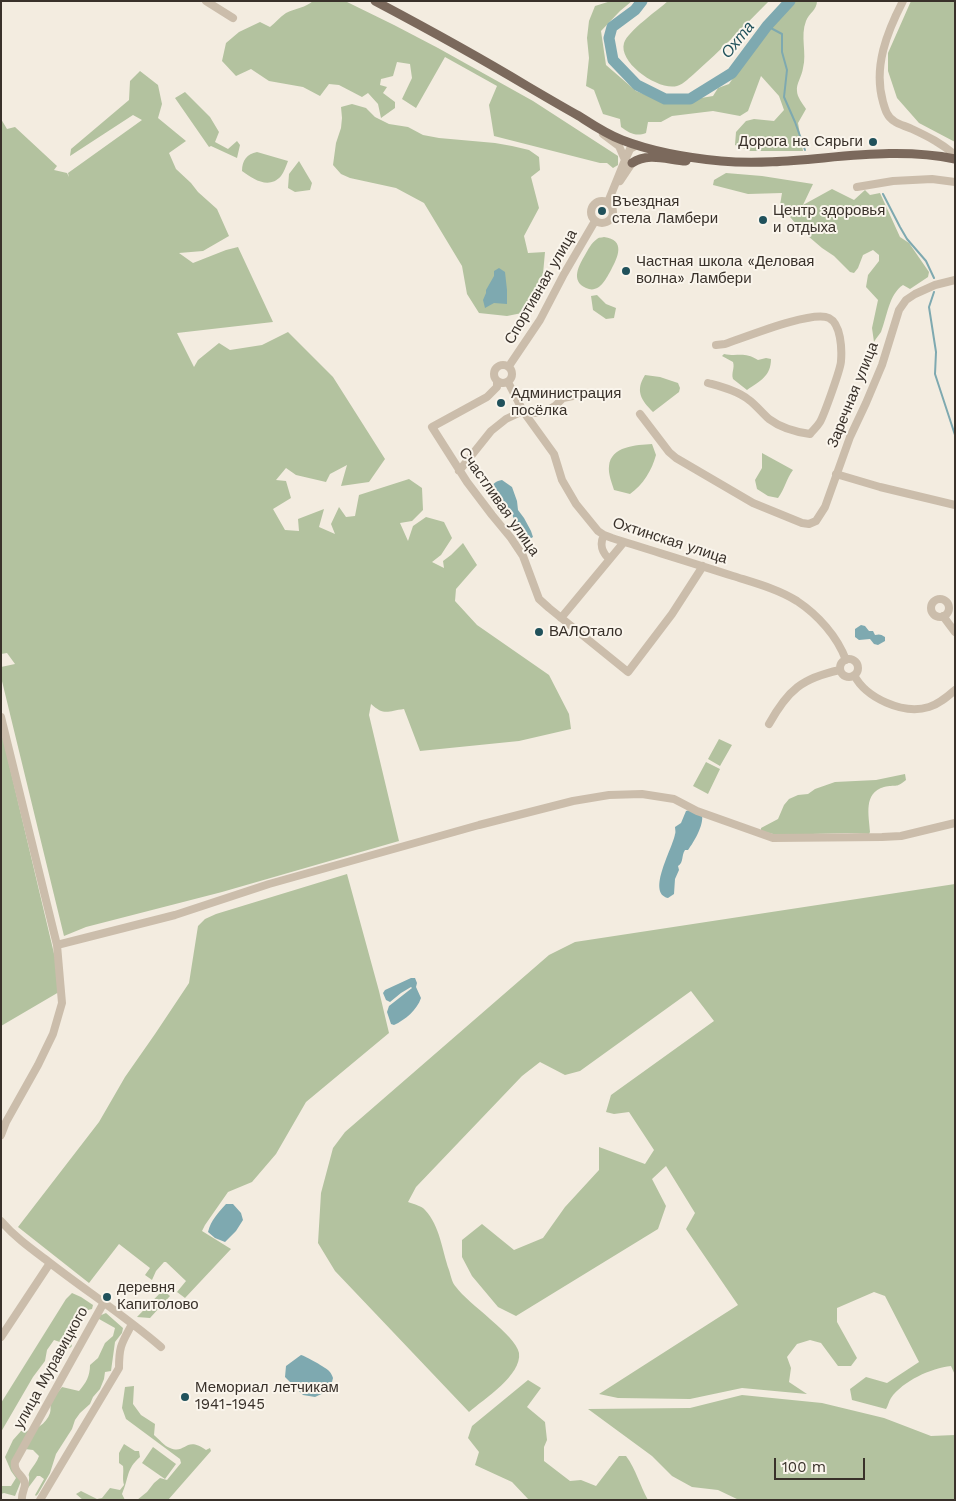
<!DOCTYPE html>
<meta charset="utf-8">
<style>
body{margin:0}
#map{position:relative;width:956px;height:1501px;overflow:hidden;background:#f3ece0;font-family:"Work Sans",sans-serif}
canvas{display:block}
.frame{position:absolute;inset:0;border:2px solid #39312a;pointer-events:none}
.scale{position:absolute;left:774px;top:1458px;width:91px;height:22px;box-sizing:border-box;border:2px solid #39312a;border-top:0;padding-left:6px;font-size:15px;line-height:18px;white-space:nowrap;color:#39312a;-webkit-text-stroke:4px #faf5ec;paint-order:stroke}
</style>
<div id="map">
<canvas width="956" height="1501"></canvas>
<div class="frame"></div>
<div class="scale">100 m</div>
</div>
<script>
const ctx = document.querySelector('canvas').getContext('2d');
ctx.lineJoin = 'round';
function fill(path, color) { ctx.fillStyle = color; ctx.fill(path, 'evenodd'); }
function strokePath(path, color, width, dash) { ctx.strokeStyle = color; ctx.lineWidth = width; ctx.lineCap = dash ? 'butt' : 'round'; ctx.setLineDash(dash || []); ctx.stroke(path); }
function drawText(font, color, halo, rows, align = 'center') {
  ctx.font = font + ' "Work Sans",sans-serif'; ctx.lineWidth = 4; ctx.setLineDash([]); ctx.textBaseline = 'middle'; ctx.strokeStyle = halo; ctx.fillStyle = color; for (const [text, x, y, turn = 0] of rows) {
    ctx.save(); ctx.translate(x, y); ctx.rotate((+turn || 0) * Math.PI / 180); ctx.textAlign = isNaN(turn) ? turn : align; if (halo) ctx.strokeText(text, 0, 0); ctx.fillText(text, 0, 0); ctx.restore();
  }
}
fill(new Path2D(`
 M313 1H345L394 25 438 48 533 101 618 156V165L613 168 607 163H600L494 136 489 105 497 86 445 57 416 108 402 99 412 78 410 64 397 62 393 76 381 79 380 85 387 87 383 93 395 102V108L381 118 378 104 368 93 362 97 339 85 329 84 320 96 303 87 269 81 251 69 236 76 222 61 226 43 239 32 260 22 270 27C275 23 280 17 286 13 294 9 307 7 313 1Z
 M611 1H632L620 11 601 31 606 65 636 91 664 102H686L701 98 713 96 718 88 729 84 765 31 792 1H817C817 10 809 13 806 21 800 36 807 53 803 68 802 76 796 84 797 91 797 97 803 104 806 109L798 123 803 151H750L735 145 736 132 746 121 754 119 774 121 784 110 779 96 761 76 748 111 740 116 713 111 672 116 661 122H648L646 133C636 137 629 133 621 127L620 119 603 114 594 90 586 86 589 58 587 38 589 21 595 6Z
 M668 1H769C745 25 721 50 695 73 690 77 684 84 677 86 659 91 618 63 624 43 628 31 658 10 668 1Z
 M911 1H955V142L919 123 897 98 888 71V53Z
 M140 71 158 85 162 104 158 118 186 141 169 153 176 169 191 183 198 192 217 209 229 236 203 251 179 253 193 263 226 250 238 247 273 322 177 333 194 367 198 360 219 343 230 350 262 345 288 332 333 377 385 459 369 482 341 486 347 465 330 474 326 482 296 475 286 468 276 480 286 481 291 498 273 509 285 530 299 531 298 519 324 509 319 527 335 534 331 524 339 507 346 517 355 516 359 495 409 479 422 488 423 510 412 521 400 523 408 541 413 526 426 517 444 522 452 538 441 555 432 562 444 568 443 561 451 555 463 543 477 565 456 589 455 601 477 625 549 675 569 714 571 729 519 741 420 751 404 709C388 711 384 716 371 704L369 715 399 841 222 892 86 927 64 936 1 677V667L15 664 7 653 1 654V119L7 129 15 127 57 166 54 170 67 173 69 177 68 173 142 120 133 115 70 156 71 149 129 100 130 81Z
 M185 92 210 117 219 132 215 142 228 149 237 141 240 145 237 158 211 146 209 147 175 98Z
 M352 104 366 108 375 117 389 124 408 127 423 135 439 138 495 143 512 146 529 150 539 157 540 170 531 177 539 208 524 236 528 253 545 252 543 274 527 312 507 316 479 313 467 294 462 266 424 203 396 188 350 178 341 174 333 165 336 143 341 128 342 118 341 107Z
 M257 152 288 161C286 166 284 172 281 176 269 190 253 179 242 171 242 160 247 154 257 152Z
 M299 161 312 183 310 190 295 192 288 188 289 174Z
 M726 173 762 176 813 184 803 205 832 189 854 200 865 190 870 195 880 193 900 237 909 243 929 272 928 277 910 289 903 285C889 294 887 317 881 332 879 335 876 338 874 342L872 328 878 300 866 287 868 275 879 261V255L873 250 863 255 858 268 854 273 850 272 834 256 822 248 801 230 780 205 782 193 748 194 713 185 714 180Z
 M604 237C626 240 618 257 611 270 606 279 599 294 586 288 570 281 579 265 585 255 588 250 591 243 597 239 599 237 601 238 604 237Z
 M597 295 606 304 616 308 614 318 606 319 593 310 591 296Z
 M724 354C739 357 743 351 758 360L766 358 771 359C771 376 760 381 747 390L733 379C731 373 735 368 733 362L722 356Z
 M645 375 660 377 678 383 680 388 679 392 653 412C641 400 635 391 645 375Z
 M652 444 656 455C652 470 643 485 630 494L614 490C612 483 608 474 609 466 611 446 636 445 652 444Z
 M762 453 793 470C786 479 785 489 778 498L768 496 757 489 755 480 762 468Z
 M1 730 56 962 59 992 1 1026Z
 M719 739 732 745 720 766 708 759Z
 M706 762 720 769 708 794 693 786Z
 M905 774 906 780C895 789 896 784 884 787 863 793 869 815 870 832L869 834 848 833 777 835 761 831V828L778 819 784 805 789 799 798 795 808 794 815 789 835 782 876 780Z
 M347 874 379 991 389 1033 306 1102 276 1154 252 1182 228 1192 205 1225 202 1231 231 1249 185 1298 177 1292 186 1281 166 1262H164L156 1271 152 1280 145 1275 150 1268 119 1244 89 1283 18 1227 99 1122 125 1077 155 1034 189 983 198 926 205 919 216 914Z
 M955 884V1375L951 1366C931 1368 903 1381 891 1398 889 1401 888 1406 886 1409L852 1400 850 1389 866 1377 887 1383 919 1362 885 1296 874 1292 837 1308V1322L857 1358 851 1366H838L821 1343 810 1340 797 1344 787 1357 791 1368 789 1382 807 1394 742 1388 690 1399 618 1398 599 1394 738 1305 686 1229 695 1213 666 1166 652 1179 666 1206 658 1229 516 1316 498 1307 472 1276 462 1257V1240L482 1224 514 1250 543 1238 565 1207 599 1170V1147L645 1164 654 1150 629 1112 614 1114 606 1112 611 1095 714 1021 691 991 580 1071 565 1075 540 1062 522 1076 416 1187 408 1202C413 1204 422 1206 425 1210 440 1226 442 1250 449 1270 451 1276 452 1283 456 1287 468 1304 516 1335 519 1353 522 1375 484 1399 469 1412L335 1271 318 1243 321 1193 333 1148 345 1132 549 955 575 942Z
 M163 1290 170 1296 150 1318 137 1317Z
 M72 1293 81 1297 93 1305 92 1309 84 1311 70 1331 68 1338 72 1346 70 1348 63 1343 54 1340 47 1350 45 1361 33 1377 1 1432V1403L66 1299Z
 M106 1313 123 1328 122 1333 115 1342 111 1371 105 1372 104 1379 100 1389 93 1397 90 1404 80 1413 75 1420 72 1429 56 1454 50 1473 38 1494 36 1496 35 1495 44 1479 40 1476H37L25 1492C25 1487 29 1484 29 1480 30 1473 27 1478 30 1471 33 1466 37 1462 39 1456L33 1450 25 1449 16 1463 22 1479 15 1496 4 1493 1 1494V1486H11L16 1478 11 1471 5 1457 13 1440 21 1431C33 1432 46 1425 50 1413 51 1410 50 1407 51 1404 52 1398 58 1392 62 1387L79 1391C86 1383 90 1376 90 1365L98 1358 105 1343 113 1336 115 1328 99 1319V1316Z
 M528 1380 541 1388 527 1407 545 1422 547 1440 544 1447V1461L570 1481 581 1480 596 1486 619 1456H626C636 1469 640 1486 648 1500H529L512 1482 475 1465 479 1452 468 1438 472 1426Z
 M134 1386 133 1404 141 1415 155 1424 154 1435C159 1439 164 1446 170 1448 186 1455 185 1435 206 1450L210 1448 211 1451 168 1500H137L147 1492 154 1483 160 1478 167 1480 181 1463 180 1459 126 1419 122 1408 125 1387Z
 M742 1395 822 1403 884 1418 931 1436 955 1435V1500H739L718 1490 692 1487 672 1476 652 1456 588 1409 690 1408Z
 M124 1444 135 1451H139L140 1457C126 1469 129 1478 122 1494L125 1500H83L76 1494 81 1491 97 1499 102 1498 110 1488 120 1490 124 1485C122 1478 124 1473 123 1466L119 1463V1453Z
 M153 1447 176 1464 165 1479 142 1463Z`), '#b3c29f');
fill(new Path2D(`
 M499 268 505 272 507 290V304L494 303 485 308 483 300 486 293V290L494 276V271Z
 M502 480 512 487 517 501 518 510 524 518 531 531 533 537 528 540C515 534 516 516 507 506 501 498 497 504 491 489 493 483 496 481 502 480Z
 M861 625 865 626 869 631H873L875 635C879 634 881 634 885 637V641L878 645 874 644 870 639 859 640 855 637V629Z
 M689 810 702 815C704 825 694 842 688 850H685C681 856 684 862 678 866L679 870 675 879 674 894 668 898C646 893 673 848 675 834 676 833 675 828 675 827L681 823 686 811Z
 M411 978H415L417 983 416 987 421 998C417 1010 405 1020 394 1025L391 1024 387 1012 389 1006 412 988 411 987 401 993 390 1002 386 1000 383 993 385 990Z
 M226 1204H233L241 1213 243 1220 236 1231 225 1242 215 1238 208 1232C211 1220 218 1213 226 1204Z
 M301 1355C305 1356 327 1368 329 1371 331 1373 332 1375 333 1378L330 1390 315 1397 303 1395 285 1377 286 1366Z`), '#7ea9b0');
strokePath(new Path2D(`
 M767 26 782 34V52L787 70 784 97 795 122 805 150
 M883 194 900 227 907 239 926 261 934 278
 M934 292 929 307 936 352 935 374 955 435`), '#7ea9b0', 2);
strokePath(new Path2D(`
 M642 1 635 10 612 27 609 38 613 60 637 85 665 99H690L732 73 767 26 790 1`), '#7ea9b0', 11);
strokePath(new Path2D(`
 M206 1 233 18
 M903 1C887 32 873 67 883 102 885 109 887 117 894 121 899 125 906 126 912 129 929 137 941 143 955 155
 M603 134 619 146 625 160
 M620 181 632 163
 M857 187 893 181 932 179 955 182
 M591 212a11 11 0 1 1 22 0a11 11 0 1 1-22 0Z
 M608 202 625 160 630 149 637 145
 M494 374a9 9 0 1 1 18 0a9 9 0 1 1-18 0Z
 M509 366 540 320 564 274 595 221
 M497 381V387L487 397 432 427 467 482 492 515 511 538 523 556 539 599 549 608 628 672 672 614 703 566
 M508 382 523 411 554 454 562 480 576 504 598 531 604 535 612 538C653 551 693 563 733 576 755 583 778 589 797 601 818 615 837 636 846 660
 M708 383C722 387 738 391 749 400 756 405 762 413 769 419 781 428 796 432 810 434 813 430 817 427 820 422 824 415 841 368 841 361 842 349 841 324 829 318 812 310 746 337 725 344L716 345
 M640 414 669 452 676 458 753 503 802 523 809 524 816 521 825 507 850 437 866 403 882 365 899 310 906 300 915 294 935 285 955 280
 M459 471 491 431 506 419 523 411 536 413 545 412 555 406 563 398 583 394
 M836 474 880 487 955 505
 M604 535C599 545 602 552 609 559
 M931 608a9 9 0 1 1 18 0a9 9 0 1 1-18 0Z
 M943 616 955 632
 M561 618 624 542
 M840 668a9 9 0 1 1 18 0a9 9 0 1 1-18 0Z
 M854 675C866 698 903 715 929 707 939 704 947 697 955 690
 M1 717 57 945 62 1003 53 1034 38 1065 6 1122 1 1135
 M769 724C788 690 802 678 840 670
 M57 945 175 915 269 884 479 825 573 801 609 795 642 794 674 799 697 811 773 838 882 837 901 836 955 823
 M1 1221C14 1236 29 1247 45 1259 83 1289 124 1315 161 1347
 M1 1337 50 1263
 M22 1500C21 1494 25 1489 25 1484 24 1475 13 1473 15 1462L103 1304
 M40 1500 119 1368C119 1345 122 1343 132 1324`), '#cbbdab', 8);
strokePath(new Path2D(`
 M375 1C426 28 477 56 527 86 544 96 561 106 579 116 593 125 606 134 622 140 653 152 689 158 721 161 799 168 877 143 955 159
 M632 163C648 152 668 160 686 161`), '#7b695c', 9);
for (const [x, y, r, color] of [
 [873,142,5,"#20515b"],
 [602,211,5,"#20515b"],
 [763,220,5,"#20515b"],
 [626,271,5,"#20515b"],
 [501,403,5,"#20515b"],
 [539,632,5,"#20515b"],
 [107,1297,5,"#20515b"],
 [185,1397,5,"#20515b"]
]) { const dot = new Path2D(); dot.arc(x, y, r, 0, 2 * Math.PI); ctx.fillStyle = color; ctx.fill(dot); strokePath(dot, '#faf5ec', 2); }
drawText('15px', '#39312a', '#faf5ec', [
 ["Дорога на Сярьги",863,142,"right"],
 ["Въездная",612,202],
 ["стела Ламбери",612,219],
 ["Центр здоровья",773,211],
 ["и отдыха",773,228],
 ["Частная школа «Деловая",636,262],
 ["волна» Ламбери",636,279],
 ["Администрация",511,394],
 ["посёлка",511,411],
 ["ВАЛОтало",549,632],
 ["деревня",117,1288],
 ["Капитолово",117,1305],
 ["Мемориал летчикам",195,1388],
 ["1941-1945",195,1405]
], 'left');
drawText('15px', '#39312a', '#faf5ec', [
 ["Спортивная улица",541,287,-60],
 ["Заречная улица",853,395,-68],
 ["Счастливая улица",499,502,55],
 ["Охтинская улица",670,541,18],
 ["улица Муравицкого",51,1368,-61]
]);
drawText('italic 16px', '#20515b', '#faf5ec', [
 ["Охта",738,40,-51]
]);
</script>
